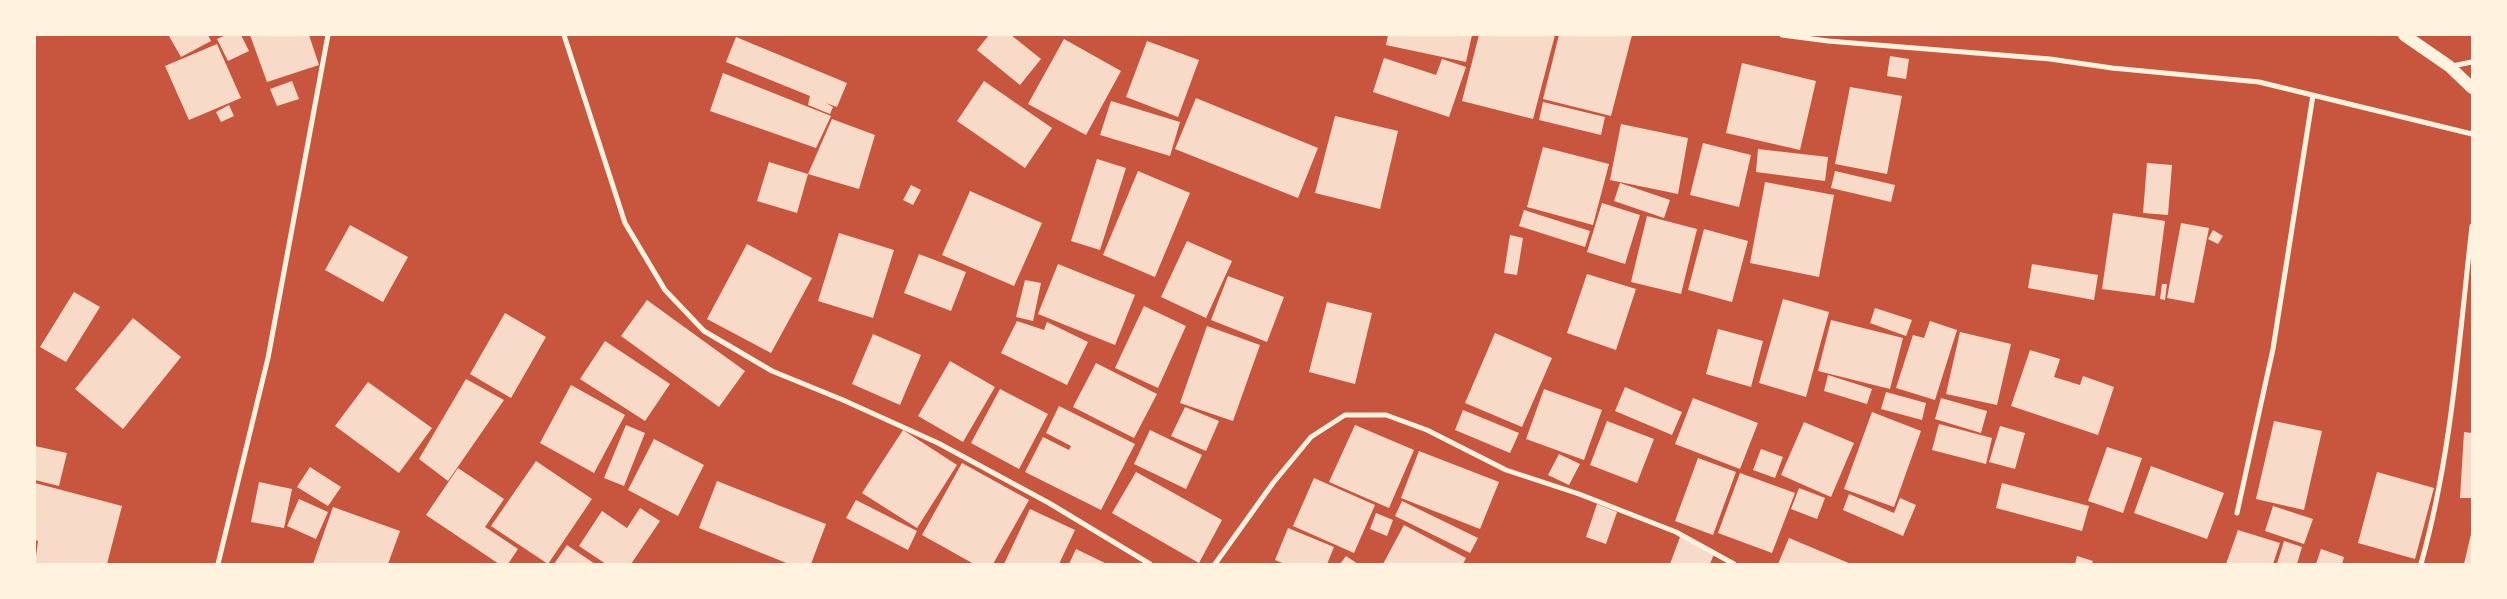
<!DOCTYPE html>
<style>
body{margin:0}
#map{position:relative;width:2507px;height:599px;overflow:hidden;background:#c8553d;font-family:"PT Sans",sans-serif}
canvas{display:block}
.frame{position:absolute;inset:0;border:36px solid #fff3e0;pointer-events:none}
</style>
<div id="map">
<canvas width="2507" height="599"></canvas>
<div class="frame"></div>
</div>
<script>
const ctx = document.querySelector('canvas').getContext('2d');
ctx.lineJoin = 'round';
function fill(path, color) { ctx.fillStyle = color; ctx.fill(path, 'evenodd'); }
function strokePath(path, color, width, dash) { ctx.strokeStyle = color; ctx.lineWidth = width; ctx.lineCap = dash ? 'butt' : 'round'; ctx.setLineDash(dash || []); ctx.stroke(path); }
fill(new Path2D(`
 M171 35H208L211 41 181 57 169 36Z
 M226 35H241L249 51 228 61 217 39Z
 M250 35H309L319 65 267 82Z
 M989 35H1011L1041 59 1020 85 977 50Z
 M1388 35H1472L1466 62 1386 45Z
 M1479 35H1555L1533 119 1462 101Z
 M1559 35H1632L1611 116 1543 99Z
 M736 37 847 83 837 107 826 103 833 107 830 114 808 105 810 96 726 62Z
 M1064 39 1121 71 1086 135 1028 104Z
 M1147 41 1199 60 1178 117 1126 97Z
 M217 44 241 98 189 120 165 66Z
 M1890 56 1909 59 1906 79 1887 76Z
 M1384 58 1436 75 1442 59 1466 67 1449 117 1373 92Z
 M1742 63 1816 81 1800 150 1726 133Z
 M723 73 831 116 816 148 710 111Z
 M292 81 299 99 277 106 270 89Z
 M984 81 1052 128 1025 168 957 121Z
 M1850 87 1902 96 1887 174 1835 164Z
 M1196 98 1318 148 1298 198 1175 149Z
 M1111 101 1180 122 1170 156 1100 135Z
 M1543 102 1605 117 1601 135 1539 120Z
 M229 105 234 116 221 122 216 112Z
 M1335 116 1398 131 1380 209 1315 193Z
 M832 119 875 135 859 189 808 174Z
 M1621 124 1688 138 1678 194 1610 180Z
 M1703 143 1751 155 1739 207 1690 195Z
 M1543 147 1609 164 1593 225 1527 207Z
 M1758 149 1828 157 1825 181 1756 172Z
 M1097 159 1126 168 1100 250 1071 241Z
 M769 162 808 174 797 213 757 201Z
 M2147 163 2172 165 2168 215 2143 213Z
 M1138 171 1190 193 1155 277 1103 255Z
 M1835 171 1895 185 1891 202 1831 188Z
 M1765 182 1834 195 1819 277 1750 263Z
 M1620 183 1670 200 1664 218 1614 201Z
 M911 185 921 190 913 205 903 200Z
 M970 191 1042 223 1014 286 942 255Z
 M1602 203 1640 215 1625 264 1587 252Z
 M1524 210 1590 231 1585 247 1519 226Z
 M2113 213 2165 221 2155 296 2102 289Z
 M1647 216 1697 229 1681 294 1631 282Z
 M2181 223 2209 228 2194 303 2167 298Z
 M350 225 408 257 383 302 325 270Z
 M1704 229 1748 241 1732 302 1688 290Z
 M2213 230 2223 236 2218 244 2208 239Z
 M839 233 894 250 873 318 818 301Z
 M1510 235 1523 238 1517 275 1504 273Z
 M1187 241 1232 261 1206 318 1161 297Z
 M747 244 812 278 771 353 707 319Z
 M919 254 966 272 951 311 904 293Z
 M1058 264 1135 295 1115 345 1038 314Z
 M2032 264 2098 275 2094 300 2028 288Z
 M1587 274 1636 289 1616 350 1567 333Z
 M1228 276 1284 297 1267 342 1211 320Z
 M1025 280 1041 283 1033 321 1016 317Z
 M2162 284H2167L2165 300 2160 299Z
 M74 292 100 307 66 362 40 347Z
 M1783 299 1829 312 1806 397 1759 383Z
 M647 300 745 371 719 407 621 336Z
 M1327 302 1372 313 1355 384 1309 372Z
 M1144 306 1186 326 1158 388 1115 368Z
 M1875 308 1912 320 1906 336 1870 323Z
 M505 313 546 337 511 398 470 374Z
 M133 318 181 357 123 429 75 389Z
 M1831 320 1903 338 1890 389 1818 371Z
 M1017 321 1044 330 1047 322 1088 342 1067 385 1001 353Z
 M1930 321 1957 330 1935 400 1896 388 1913 335 1924 338Z
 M1207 326 1260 345 1233 421 1180 403Z
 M1718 329 1763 341 1751 387 1706 374Z
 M1960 332 2011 344 1997 405 1946 394Z
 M1495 333 1552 358 1522 427 1465 403Z
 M873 334 921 355 900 405 852 384Z
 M605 341 670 384 645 421 580 379Z
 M2030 350 2060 359 2054 377 2080 385 2083 376 2114 387 2098 435 2011 406Z
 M950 361 995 387 963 442 918 416Z
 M1096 363 1157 394 1134 438 1073 407Z
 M1828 375 1872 389 1867 404 1824 391Z
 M466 379 504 400 448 481 419 459Z
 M368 382 432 428 399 473 335 426Z
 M571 385 625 415 594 473 540 443Z
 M1625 387 1682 412 1672 435 1615 411Z
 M1000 389 1048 414 1019 469 971 443Z
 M1544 389 1602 410 1584 460 1526 439Z
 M1886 392 1926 403 1922 420 1881 409Z
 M1693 398 1758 423 1740 469 1675 444Z
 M1941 398 1987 411 1981 433 1935 419Z
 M1059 406 1135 444 1101 510 1025 472 1043 437 1069 450 1071 446 1046 433Z
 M1185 407 1219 421 1206 451 1171 436Z
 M1463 410 1519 433 1510 453 1455 430Z
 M1872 412 1921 431 1894 507 1844 489Z
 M1607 421 1654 439 1637 483 1590 465Z
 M2274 421 2322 431 2304 510 2256 499Z
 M1804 422 1854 443 1831 497 1781 475Z
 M1939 424 1992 438 1986 464 1932 450Z
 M626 425 645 433 624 486 604 478Z
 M1355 425 1414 450 1389 508 1329 482Z
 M2000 426 2025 433 2015 469 1989 462Z
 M903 430 957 465 917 528 862 493Z
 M1150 430 1202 455 1186 489 1134 464Z
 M2464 432 2472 433V498H2460Z
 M654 439 704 465 678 516 628 490Z
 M35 446 67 453 59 486 35 480Z
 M2107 447 2142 458 2123 513 2088 501Z
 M1761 449 1783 457 1775 478 1753 470Z
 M1419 451 1499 482 1480 529 1401 498Z
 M1559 454 1580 464 1569 485 1548 475Z
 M1698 458 1736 472 1713 535 1675 521Z
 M536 461 592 499 548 564 491 526Z
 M962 463 1029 500 993 564H974L922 535Z
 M2151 466 2224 493 2207 539 2134 513Z
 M310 467 341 487 328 506 297 487Z
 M458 468 504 499 485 527 518 549 508 564H499L426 515Z
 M1136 472 1222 520 1199 563 1112 513Z
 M2377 472 2434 488 2415 559 2358 543Z
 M1740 473 1795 493 1772 553 1718 533Z
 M1314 478 1375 505 1354 553 1293 526Z
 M717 481 826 524 811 564H789L699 528Z
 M259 482 292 489 284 528 251 522Z
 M35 483 122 506 107 564H35L38 541 35 540Z
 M2002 483 2089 506 2082 531 1996 508Z
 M1799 488 1825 498 1817 519 1791 509Z
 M1849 494 1894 513 1900 498 1916 505 1903 536 1843 510Z
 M299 499 328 512 316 539 287 526Z
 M856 500 917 531 908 550 846 518Z
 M1402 501 1478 538 1470 553 1395 516Z
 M1597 504 1617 512 1606 544 1586 537Z
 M2273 506 2313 519 2304 544 2265 531Z
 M333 507 400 531 388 564H313Z
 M640 508 660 521 631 564H606L579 546 602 511 627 528Z
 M1030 509 1075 530 1059 564H1004Z
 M1376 513 1393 520 1387 536 1370 529Z
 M1404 525 1466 558 1463 564H1383Z
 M1288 528 1334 547 1327 564H1285L1275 560Z
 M2238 530 2280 543 2273 564H2226Z
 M2471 534 2472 564H2464Z
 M1680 537 1714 554 1710 564H1670Z
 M1789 538 1851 564H1778Z
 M2284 541 2302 547 2297 564H2277Z
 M567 545 595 564H554Z
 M1076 549 1107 564H1069Z
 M2321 549 2344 557 2342 564H2316Z
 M1346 556 1358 564H1340Z
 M2077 556 2093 561 2092 564H2075Z`), '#f7dbc8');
strokePath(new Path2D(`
 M564 35 625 223 665 290 704 331 772 371 843 400 938 443 1049 503 1150 564
 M1782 35 1828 41 2050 59 2112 68 2259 82 2472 134
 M2452 66 2472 62
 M2237 513 2273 349 2313 95
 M218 564 268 358 328 35
 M1215 564 1273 483 1311 437 1345 415H1386L1427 430 1506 470 1579 494 1676 532 1734 564
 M2421 564C2452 454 2459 339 2472 226`), '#fff3e0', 5);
strokePath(new Path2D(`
 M2404 35 2449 66 2472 88`), '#fff3e0', 12);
</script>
